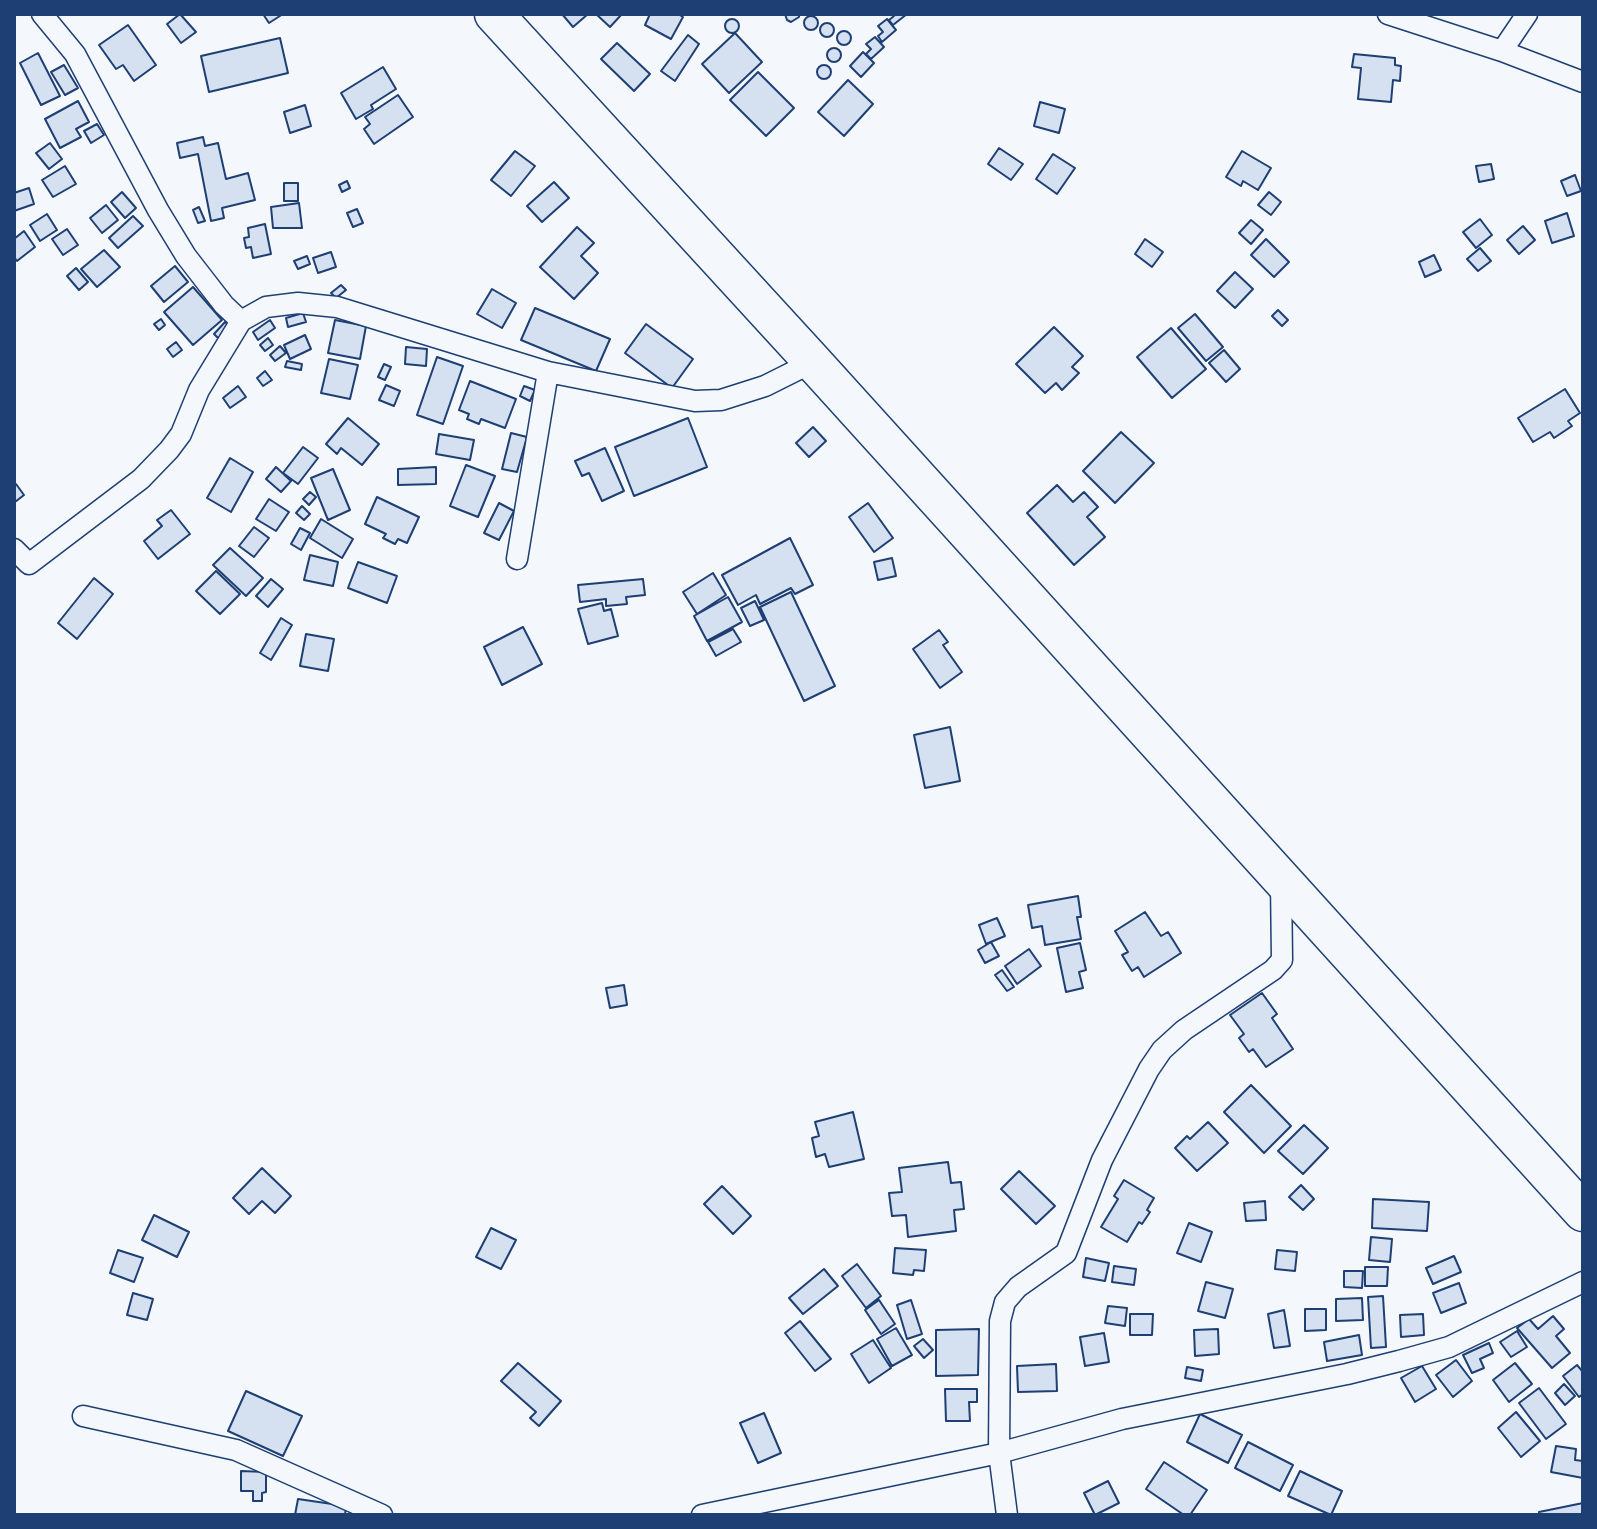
<!DOCTYPE html>
<style>
body{margin:0}
#map{position:relative;width:1597px;height:1529px;overflow:hidden;background:#f4f7fb;font-family:Literata,serif}
canvas{display:block}
.frame{position:absolute;inset:0;border:16px solid #1d3f73;pointer-events:none}
</style>
<div id="map">
<canvas width="1597" height="1529"></canvas>
<div class="frame"></div>
</div>
<script>
const ctx = document.querySelector('canvas').getContext('2d');
ctx.lineJoin = 'round';
function fill(path, color) { ctx.fillStyle = color; ctx.fill(path, 'evenodd'); }
function strokePath(path, color, width, dash) { ctx.strokeStyle = color; ctx.lineWidth = width; ctx.lineCap = dash ? 'butt' : 'round'; ctx.setLineDash(dash || []); ctx.stroke(path); }
const building = new Path2D(`
 M180 14 196 32 181 43 167 24Z
 M263 14H283L269 23Z
 M562 14H588L573 27Z
 M596 14H622L610 27Z
 M650 14H678L683 17 671 39 645 25Z
 M785 14H799V17L791 22 787 20Z
 M892 14H907L893 25 889 20 894 16Z
 M804 23a7 7 0 1 1 14 0a7 7 0 1 1-14 0Z
 M725 26a7 7 0 1 1 14 0a7 7 0 1 1-14 0Z
 M887 19 896 30 882 42 878 36 883 32 878 26Z
 M820 30a7 7 0 1 1 14 0a7 7 0 1 1-14 0Z
 M128 25 156 65 134 81 123 65 116 69 99 45Z
 M837 38a7 7 0 1 1 14 0a7 7 0 1 1-14 0Z
 M735 33 762 62 729 93 702 64Z
 M688 35 699 44 675 81 661 71Z
 M875 37 884 47 871 59 866 54 871 49 866 44Z
 M280 38 288 73 209 92 201 56Z
 M617 43 650 74 634 91 601 59Z
 M827 55a7 7 0 1 1 14 0a7 7 0 1 1-14 0Z
 M863 52 874 63 861 77 850 66Z
 M38 53 60 96 41 105 20 63Z
 M1354 54 1395 58V65L1401 66 1400 81 1393 80 1391 102 1358 99 1361 68 1352 67Z
 M817 72a7 7 0 1 1 14 0a7 7 0 1 1-14 0Z
 M64 65 78 88 65 95 51 72Z
 M383 67 396 89 371 105 373 109 356 119 341 93Z
 M758 72 794 108 766 136 730 100Z
 M848 80 873 104 844 136 818 112Z
 M398 95 413 117 374 144 364 129 370 124 365 117Z
 M78 101 89 122 76 129 81 137 60 148 45 119Z
 M1040 102 1065 109 1059 133 1034 126Z
 M305 105 311 126 290 133 284 112Z
 M97 124 104 135 91 143 84 131Z
 M203 137 205 146 218 143 226 179 248 173 255 200 222 208 224 218 211 221 198 154 180 158 177 143Z
 M50 143 62 159 49 169 36 153Z
 M999 148 1023 164 1011 180 988 164Z
 M515 151 535 166 511 196 491 180Z
 M1242 151 1271 168 1258 190 1243 181 1241 186 1226 177Z
 M1053 154 1075 168 1057 194 1036 179Z
 M1491 164 1494 179 1479 182 1476 166Z
 M65 166 76 184 53 197 42 180Z
 M1575 175 1581 191 1567 196 1561 181Z
 M347 181 350 188 342 192 339 185Z
 M554 182 569 198 542 222 527 206Z
 M284 183H298V201H284Z
 M29 188 34 204 14 211V193Z
 M122 192 136 208 125 218 111 202Z
 M1269 192 1281 202 1271 215 1258 205Z
 M299 203 302 228H273L271 207Z
 M106 205 118 220 102 233 90 218Z
 M199 207 205 221 198 223 193 210Z
 M357 209 363 223 353 227 347 213Z
 M1567 213 1574 236 1552 243 1545 221Z
 M47 214 57 230 40 241 30 225Z
 M133 216 143 226 118 248 109 238Z
 M1480 219 1492 235 1476 248 1463 232Z
 M1251 220 1263 230 1251 244 1239 233Z
 M265 224 271 254 253 258 251 247 246 248 244 238 249 237 248 228Z
 M1523 226 1535 240 1519 254 1507 240Z
 M577 227 594 243 581 256 598 273 574 299 540 267Z
 M67 229 78 245 63 255 52 239Z
 M24 231 35 247 17 261 14 257V239Z
 M1145 239 1163 252 1152 267 1135 254Z
 M1266 239 1289 262 1274 277 1251 255Z
 M1480 248 1491 261 1478 271 1467 259Z
 M104 250 120 267 97 287 81 269Z
 M331 252 336 267 318 273 313 258Z
 M1434 255 1441 270 1425 277 1419 262Z
 M307 256 310 264 298 269 294 261Z
 M175 266 188 282 164 302 151 286Z
 M76 268 88 282 79 290 67 276Z
 M1235 272 1253 289 1235 308 1217 291Z
 M341 285 346 290 336 298 331 293Z
 M193 287 222 320 193 345 164 312Z
 M492 289 516 303 502 328 477 314Z
 M535 308 610 339 596 371 521 340Z
 M1278 310 1288 320 1282 326 1272 316Z
 M303 313 306 322 288 327 286 318Z
 M1195 314 1223 347 1206 361 1178 328Z
 M161 319 165 325 159 330 154 324Z
 M270 320 275 328 258 340 253 332Z
 M335 320 366 326 360 359 328 353Z
 M225 322 232 328 220 340 214 334Z
 M646 324 693 359 672 388 625 353Z
 M1054 327 1083 356 1072 367 1079 373 1062 390 1056 383 1045 393 1016 364Z
 M1171 328 1206 369 1172 398 1137 357Z
 M305 335 311 349 290 359 284 345Z
 M268 338 273 345 265 351 260 345Z
 M176 342 182 350 173 357 167 349Z
 M280 346 286 353 275 361 270 355Z
 M406 347 427 349 426 366 405 364Z
 M1224 350 1240 369 1226 382 1209 363Z
 M437 357 463 366 443 424 417 415Z
 M329 359 358 365 350 399 321 393Z
 M287 361 302 364 301 370 285 367Z
 M384 364 391 367 385 380 378 377Z
 M265 371 272 380 263 386 257 378Z
 M470 381 516 399 505 428 481 419 479 424 467 419 469 414 459 410Z
 M386 385 400 391 394 406 379 400Z
 M238 386 246 397 230 408 223 398Z
 M524 386 535 390 530 401 520 396Z
 M1565 389 1580 413 1568 421 1572 426 1554 438 1550 432 1533 442 1518 418Z
 M348 418 379 444 362 465 341 448 337 454 326 444Z
 M688 418 707 467 634 496 615 447Z
 M813 427 826 441 809 457 796 443Z
 M1121 432 1154 463 1115 503 1083 471Z
 M511 433 527 437 517 472 502 469Z
 M439 434 474 440 470 460 436 454Z
 M303 447 318 458 298 484 283 473Z
 M605 448 624 491 602 501 589 473 582 476 575 461Z
 M230 458 253 472 231 512 207 498Z
 M466 465 495 476 478 517 450 506Z
 M276 467 291 481 281 492 266 479Z
 M436 467V484L398 485V469Z
 M333 469 350 510 328 520 311 478Z
 M16 484 24 495 15 502 14 485Z
 M1057 485 1073 502 1084 492 1098 507 1087 517 1105 537 1074 565 1027 513Z
 M310 492 316 497 309 505 303 499Z
 M377 497 419 517 407 543 398 539 395 544 383 538 386 534 365 524Z
 M269 499 289 512 276 531 256 519Z
 M499 503 514 511 499 540 484 533Z
 M868 503 893 538 874 552 849 517Z
 M302 506 310 514 304 520 296 513Z
 M171 510 190 534 158 559 144 541 162 526 157 520Z
 M321 519 353 539 342 558 310 538Z
 M254 527 269 538 254 557 239 546Z
 M300 528 310 533 301 550 291 544Z
 M790 538 813 585 795 594 791 588 760 604 756 595 738 605 722 575Z
 M230 548 263 578 246 596 213 565Z
 M310 555 338 562 333 586 304 580Z
 M892 558 896 576 878 580 874 562Z
 M358 562 397 576 387 603 348 588Z
 M216 571 240 594 220 614 196 591Z
 M713 573 726 595 697 614 683 592Z
 M94 578 113 594 77 639 58 623Z
 M271 579 283 589 268 607 256 596Z
 M643 579 645 595 626 597 627 604 606 606V599L580 602 578 585Z
 M791 592 835 686 804 701 760 607Z
 M728 597 742 622 707 641 694 616Z
 M755 601 764 620 750 626 741 608Z
 M602 603 604 611 611 609 618 636 588 644 578 609Z
 M281 618 292 625 271 660 260 653Z
 M523 627 542 664 502 685 484 647Z
 M733 629 741 642 716 656 708 642Z
 M939 630 948 642 943 645 962 672 940 688 913 649Z
 M306 634 334 639 328 671 300 666Z
 M950 727 960 781 925 788 914 735Z
 M1078 896 1081 917H1077L1081 939 1045 945 1042 926 1032 928 1028 905Z
 M1145 912 1161 936 1168 932 1181 953 1144 977 1138 967 1132 971 1122 955 1128 952 1115 931Z
 M997 918 1005 936 986 944 979 925Z
 M991 942 999 956 985 963 978 950Z
 M1080 943 1086 970 1079 972 1083 988 1066 992 1057 948Z
 M1029 949 1041 966 1017 984 1005 966Z
 M1002 970 1014 987 1007 991 995 975Z
 M624 985 627 1005 610 1008 606 988Z
 M1262 993 1277 1014 1272 1018 1293 1049 1266 1067 1253 1049 1249 1052 1239 1038 1244 1034 1230 1015Z
 M1251 1085 1291 1126 1264 1153 1224 1112Z
 M853 1112 864 1159 829 1167 825 1154 816 1157 812 1138 819 1136 815 1122Z
 M1208 1122 1228 1143 1197 1171 1175 1148 1187 1136 1190 1139Z
 M1304 1125 1328 1148 1303 1174 1278 1151Z
 M948 1162 951 1183 961 1182 964 1209 954 1210 956 1231 908 1237 906 1215 892 1216 889 1193 902 1192 899 1168Z
 M262 1168 291 1196 275 1213 262 1201 249 1214 233 1198Z
 M1019 1171 1055 1206 1036 1224 1001 1189Z
 M1124 1180 1154 1198 1147 1210 1150 1212 1142 1224 1139 1222 1127 1242 1101 1227 1118 1199 1114 1196Z
 M1301 1185 1314 1199 1303 1210 1289 1197Z
 M722 1186 751 1216 733 1234 704 1204Z
 M1373 1199 1429 1202 1427 1231 1372 1228Z
 M1265 1201 1266 1220 1246 1221 1244 1203Z
 M154 1215 189 1232 177 1257 142 1240Z
 M1189 1223 1212 1232 1201 1262 1177 1253Z
 M491 1228 516 1240 501 1269 476 1257Z
 M1371 1237 1392 1239 1390 1262 1369 1260Z
 M895 1248 926 1250 924 1271 914 1270 913 1275 893 1273Z
 M118 1250 143 1258 134 1282 110 1273Z
 M1277 1250 1297 1252 1295 1271 1275 1269Z
 M1454 1256 1461 1272 1433 1284 1426 1268Z
 M1086 1258 1109 1263 1105 1281 1083 1277Z
 M857 1264 881 1296 866 1308 842 1276Z
 M1114 1266 1136 1269 1134 1285 1112 1282Z
 M1365 1267H1388L1387 1286H1365Z
 M824 1269 838 1286 803 1314 789 1298Z
 M1344 1271H1363L1362 1288 1344 1287Z
 M1206 1282 1233 1289 1225 1318 1198 1311Z
 M1459 1283 1466 1303 1441 1313 1433 1293Z
 M133 1293 153 1299 147 1320 127 1315Z
 M1383 1296 1386 1347 1371 1348 1368 1297Z
 M1362 1298 1363 1320 1336 1321V1299Z
 M879 1300 895 1324 881 1334 865 1310Z
 M911 1300 922 1334 907 1339 897 1305Z
 M1108 1306 1127 1308 1125 1326 1105 1323Z
 M1305 1309H1326V1330L1305 1331Z
 M1284 1310 1290 1346 1274 1348 1268 1314Z
 M1130 1314H1153L1152 1335H1130Z
 M1423 1314 1424 1335 1401 1337 1400 1315Z
 M1553 1316 1564 1329 1556 1336 1570 1353 1552 1368 1517 1328 1529 1319 1538 1329Z
 M800 1321 831 1359 815 1371 785 1333Z
 M896 1328 912 1355 892 1366 877 1339Z
 M979 1329 978 1375 936 1376V1330Z
 M1218 1329 1219 1354 1195 1356 1194 1330Z
 M1517 1331 1527 1347 1511 1357 1500 1342Z
 M1104 1333 1109 1362 1085 1366 1080 1337Z
 M1359 1335 1362 1355 1327 1361 1324 1342Z
 M923 1339 933 1350 924 1358 914 1346Z
 M873 1340 891 1368 869 1383 851 1354Z
 M1489 1343 1493 1353 1480 1359 1484 1368 1472 1373 1463 1355Z
 M1456 1360 1472 1381 1453 1397 1436 1375Z
 M518 1363 561 1401 539 1426 530 1418 536 1412 501 1381Z
 M1515 1363 1532 1384 1509 1402 1493 1380Z
 M1056 1364 1057 1391 1018 1392 1017 1366Z
 M1577 1365 1583 1372V1394L1579 1397 1563 1376Z
 M1422 1366 1436 1389 1415 1402 1401 1378Z
 M1187 1367 1203 1370 1201 1381 1185 1378Z
 M1564 1384 1575 1396 1565 1405 1555 1393Z
 M1539 1388 1566 1424 1546 1439 1519 1403Z
 M945 1389H977V1402H969L970 1421H946Z
 M246 1391 302 1416 283 1456 228 1431Z
 M1516 1412 1540 1441 1521 1457 1498 1428Z
 M764 1413 781 1453 758 1463 740 1423Z
 M1200 1414 1242 1435 1228 1463 1187 1442Z
 M1248 1442 1293 1465 1280 1491 1235 1468Z
 M1556 1446 1576 1449 1575 1460 1583 1461V1478L1551 1472Z
 M1164 1462 1207 1490 1190 1515H1184L1146 1489Z
 M241 1471 266 1472V1492L262 1493V1501H253V1491H241Z
 M1300 1471 1342 1491 1331 1515 1288 1496Z
 M1108 1481 1119 1503 1095 1515 1084 1493Z
 M298 1499 346 1506 345 1515H295Z
 M1583 1503V1515H1539V1512Z`);
fill(building, '#d5e0f0');
strokePath(building, '#1d3f73', 2);
const street = new Path2D(`
 M1388 14 1502 51 1583 82
 M1502 51 1527 14
 M241 321 266 307 298 303 337 307 548 372 695 401 721 400 765 386 813 362
 M14 549 29 564 141 479 169 450 181 434 199 390 241 321 224 305 186 256 158 210 75 54 42 14
 M517 559 548 372
 M83 1416 236 1450 382 1515
 M702 1515 999 1453 1122 1419 1347 1374 1399 1361 1449 1347 1583 1282
 M1007 1515 999 1453 1000 1321 1005 1302 1018 1287 1066 1253 1102 1160 1149 1069 1162 1050 1184 1030 1273 970 1282 960 1281 881`);
const highway = new Path2D(`
 M494 14 813 362 1583 1212`);
strokePath(street, '#1d3f73', 23);
strokePath(highway, '#1d3f73', 41);
strokePath(street, '#f4f7fb', 20);
strokePath(highway, '#f4f7fb', 38);
</script>
